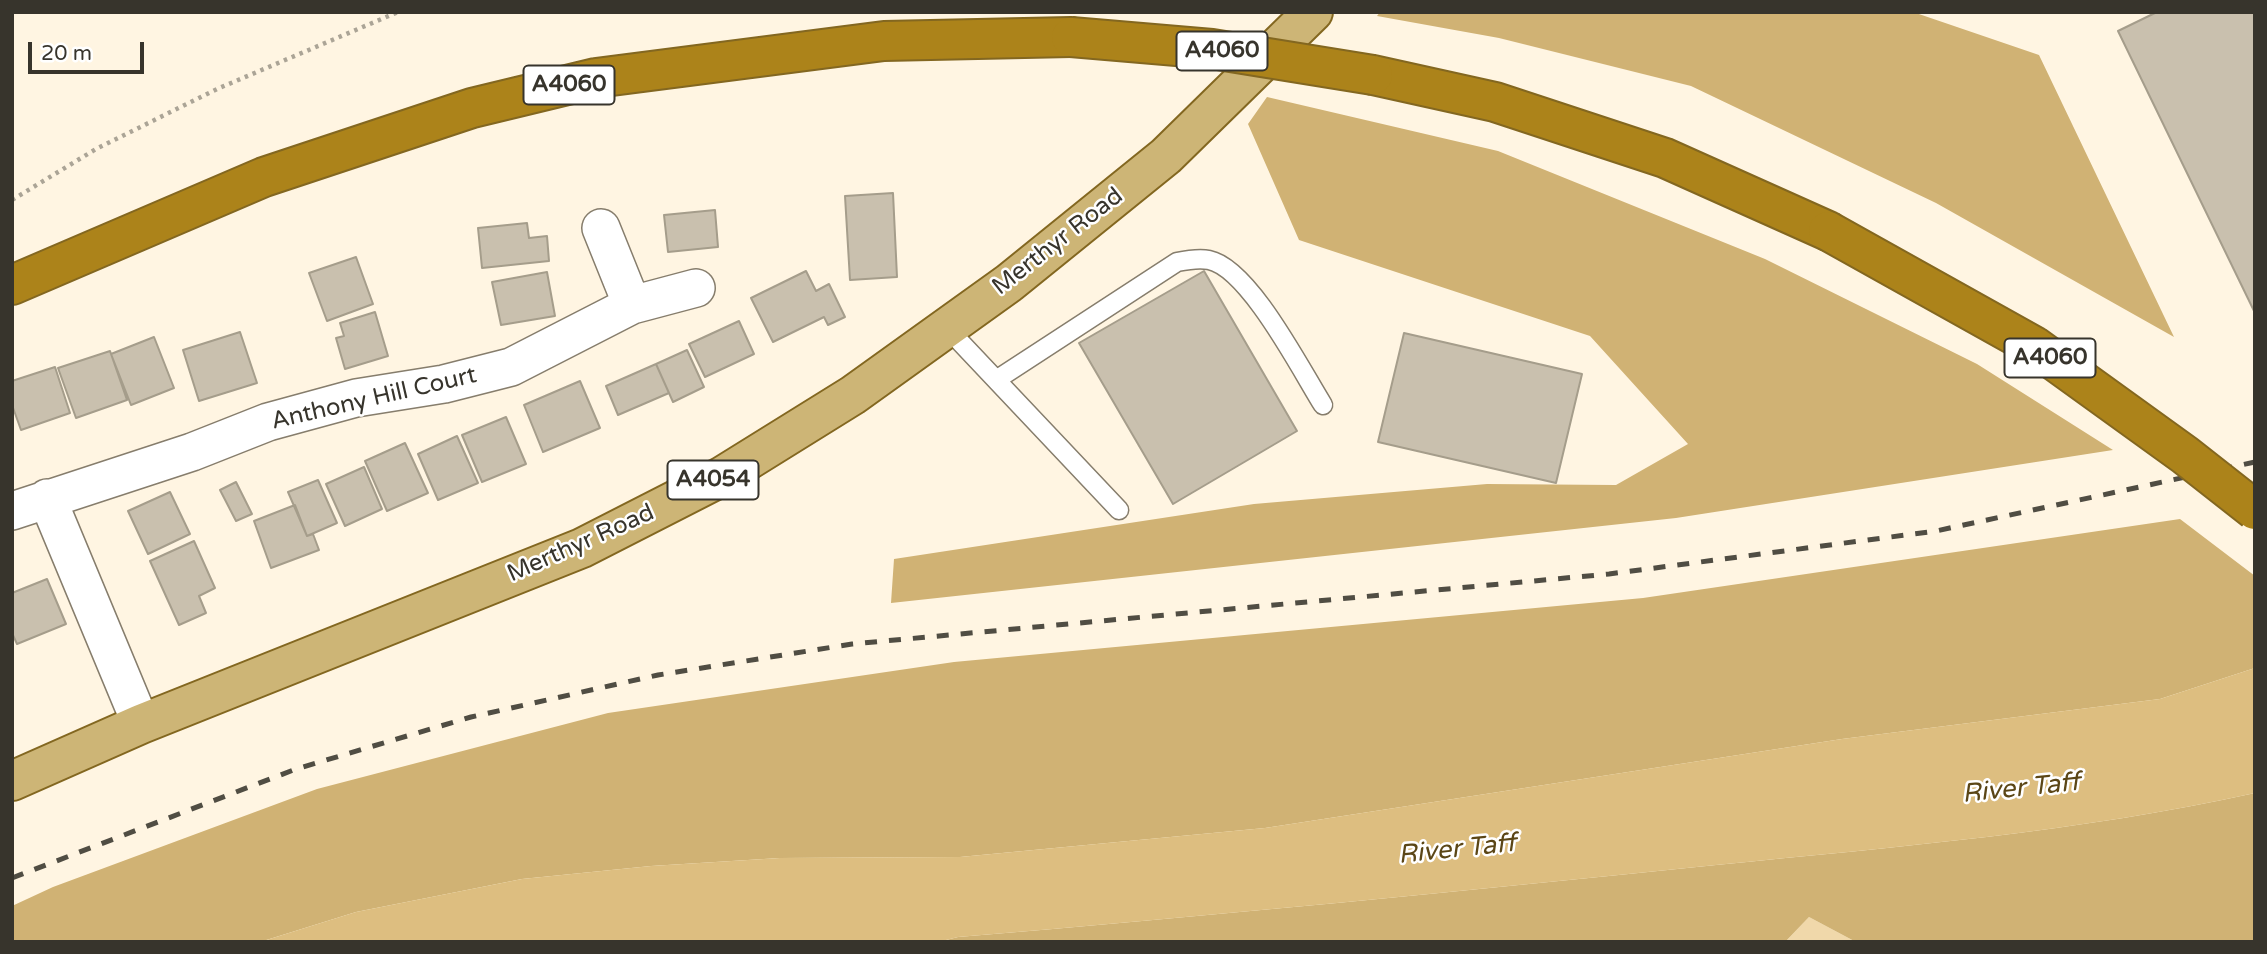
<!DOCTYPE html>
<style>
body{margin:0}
#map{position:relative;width:2267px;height:954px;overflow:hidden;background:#fff5e2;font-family:"Varela Round",sans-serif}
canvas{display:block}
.frame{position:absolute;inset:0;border:14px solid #37342c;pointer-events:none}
.scale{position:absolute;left:28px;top:42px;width:116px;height:32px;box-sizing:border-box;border:4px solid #37342c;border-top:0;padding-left:9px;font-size:21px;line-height:24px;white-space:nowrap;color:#37342c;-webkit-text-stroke:5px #fff;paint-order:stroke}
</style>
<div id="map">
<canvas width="2267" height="954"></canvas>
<div class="frame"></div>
<div class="scale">20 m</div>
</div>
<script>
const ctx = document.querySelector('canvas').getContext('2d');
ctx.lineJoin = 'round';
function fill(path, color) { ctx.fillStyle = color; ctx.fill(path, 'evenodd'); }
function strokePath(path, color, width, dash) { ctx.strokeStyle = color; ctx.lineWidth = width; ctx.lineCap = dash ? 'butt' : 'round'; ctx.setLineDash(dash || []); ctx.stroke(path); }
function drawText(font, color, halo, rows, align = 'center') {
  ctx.font = font + ' "Varela Round",sans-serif'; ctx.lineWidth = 5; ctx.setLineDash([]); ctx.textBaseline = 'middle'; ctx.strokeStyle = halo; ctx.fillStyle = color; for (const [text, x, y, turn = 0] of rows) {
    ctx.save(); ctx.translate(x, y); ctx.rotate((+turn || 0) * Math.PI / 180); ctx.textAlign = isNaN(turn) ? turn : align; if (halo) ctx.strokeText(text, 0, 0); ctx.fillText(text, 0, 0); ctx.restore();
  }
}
fill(new Path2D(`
 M1809 917 1856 942H1785Z`), '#f0d8aa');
fill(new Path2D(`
 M1380 12H1913L2039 55 2174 337 1936 203 1691 86 1499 38 1377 16Z
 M1267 97 1498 151 1765 259 1977 364 2113 450 1676 518 891 603 894 559 1254 504 1487 484 1616 485 1688 444 1590 336 1299 240 1248 124Z
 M2180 519 2255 576V668L2160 699 1842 739 1265 828 960 857 780 858 651 866 522 879 356 912 260 942H12V906L53 887 317 789 608 713 954 662 1643 598Z
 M2255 793V942H1856L1809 917 1785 942H938L958 937C1211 916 1463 891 1716 865 1894 847 2080 832 2255 793Z`), '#d0b274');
fill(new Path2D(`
 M2255 668V793C2080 832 1894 847 1716 865 1463 891 1211 916 958 937L938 942H260L356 912 522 879 651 866 780 858 960 857 1265 828 1842 739 2160 699Z`), '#ddbe80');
const building = new Path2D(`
 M2157 12H2255V313L2118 31Z
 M893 193 897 277 850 280 845 196Z
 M715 210 718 247 668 252 664 215Z
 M527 223 529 238 547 236 549 261 482 268 478 228Z
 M356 257 373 304 327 321 309 273Z
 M806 271 816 291 829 284 845 317 828 325 824 317 773 342 751 298Z
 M1204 271 1297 431 1173 504 1079 343Z
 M547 272 555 316 501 325 492 282Z
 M375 312 388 356 345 369 336 338 344 336 340 323Z
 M739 321 754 354 705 377 689 344Z
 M240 332 257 383 199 401 183 350Z
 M1404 333 1582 374 1556 483 1378 442Z
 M154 337 174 388 131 405 111 354Z
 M687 350 704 387 673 402 656 364Z
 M110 351 127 400 76 418 58 368Z
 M656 364 669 393 618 415 606 386Z
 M55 367 70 413 21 430 12 405V381Z
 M580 381 600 428 543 452 524 405Z
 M506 417 526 464 482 482 462 435Z
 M457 436 478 483 438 500 418 454Z
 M405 443 428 493 387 511 365 461Z
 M364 467 382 509 345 526 326 484Z
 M318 480 337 523 307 536 288 492Z
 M236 482 252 514 236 521 220 490Z
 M170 492 190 534 148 554 128 511Z
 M295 505 307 536 313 534 319 550 271 568 254 521Z
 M194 541 215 588 199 596 206 613 179 625 150 561Z
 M47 579 66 624 17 644 12 633V593Z`);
fill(building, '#c9c0ae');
strokePath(building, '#a59d8b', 2);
const lane = new Path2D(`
 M947 328 1119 510
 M996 380 1177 262C1187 260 1199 258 1209 260 1249 268 1301 370 1323 405`);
const street = new Path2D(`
 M601 228 632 305
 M47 498 141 724
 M12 511 192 452 268 422 356 398 444 384 511 367 632 305 696 288`);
const primary = new Path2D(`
 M12 781 141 724 582 548 721 477 853 395 1009 283 1166 156 1313 12`);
const highway = new Path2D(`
 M1373 75 1495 102 1665 158 1828 231
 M12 285 264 177 472 108 596 78 884 41 1071 37`);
strokePath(lane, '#867d6c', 21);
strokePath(street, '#867d6c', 40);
strokePath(primary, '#836720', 42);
strokePath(highway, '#836720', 42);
strokePath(new Path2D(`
 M12 200 96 149 217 89 398 12`), '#aba496', 4.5, [3.5, 5]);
strokePath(lane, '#fff', 18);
strokePath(street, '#fff', 37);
strokePath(primary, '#cdb576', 38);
strokePath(highway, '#ac831a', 38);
strokePath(new Path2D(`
 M12 878 296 769 471 717 658 675 852 644 1609 574 1936 531 2255 462`), '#504d43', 5, [12, 12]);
const highwayBridge = new Path2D(`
 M1071 37 1212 49 1373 75
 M1828 231 2034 346 2185 455 2255 510`);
strokePath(highwayBridge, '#836720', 42, []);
strokePath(highwayBridge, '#ac831a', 38);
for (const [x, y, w] of [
 [1222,51,91],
 [569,85,91],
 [2050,358,91],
 [713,480,91]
]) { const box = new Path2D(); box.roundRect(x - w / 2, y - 19.5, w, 39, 5); ctx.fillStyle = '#fff'; ctx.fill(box); strokePath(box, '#37342c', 2); }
drawText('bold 23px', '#37342c', null, [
 ["A4060",1222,51],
 ["A4060",569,85],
 ["A4060",2050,358],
 ["A4054",713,480]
]);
drawText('24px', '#37342c', '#fff', [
 ["Merthyr Road",1058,242,-38],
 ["Anthony Hill Court",374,399,-13],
 ["Merthyr Road",581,544,-24]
]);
drawText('italic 26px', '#5b4616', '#fff', [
 ["River Taff",2021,789,-6],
 ["River Taff",1457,850,-6]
]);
</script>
